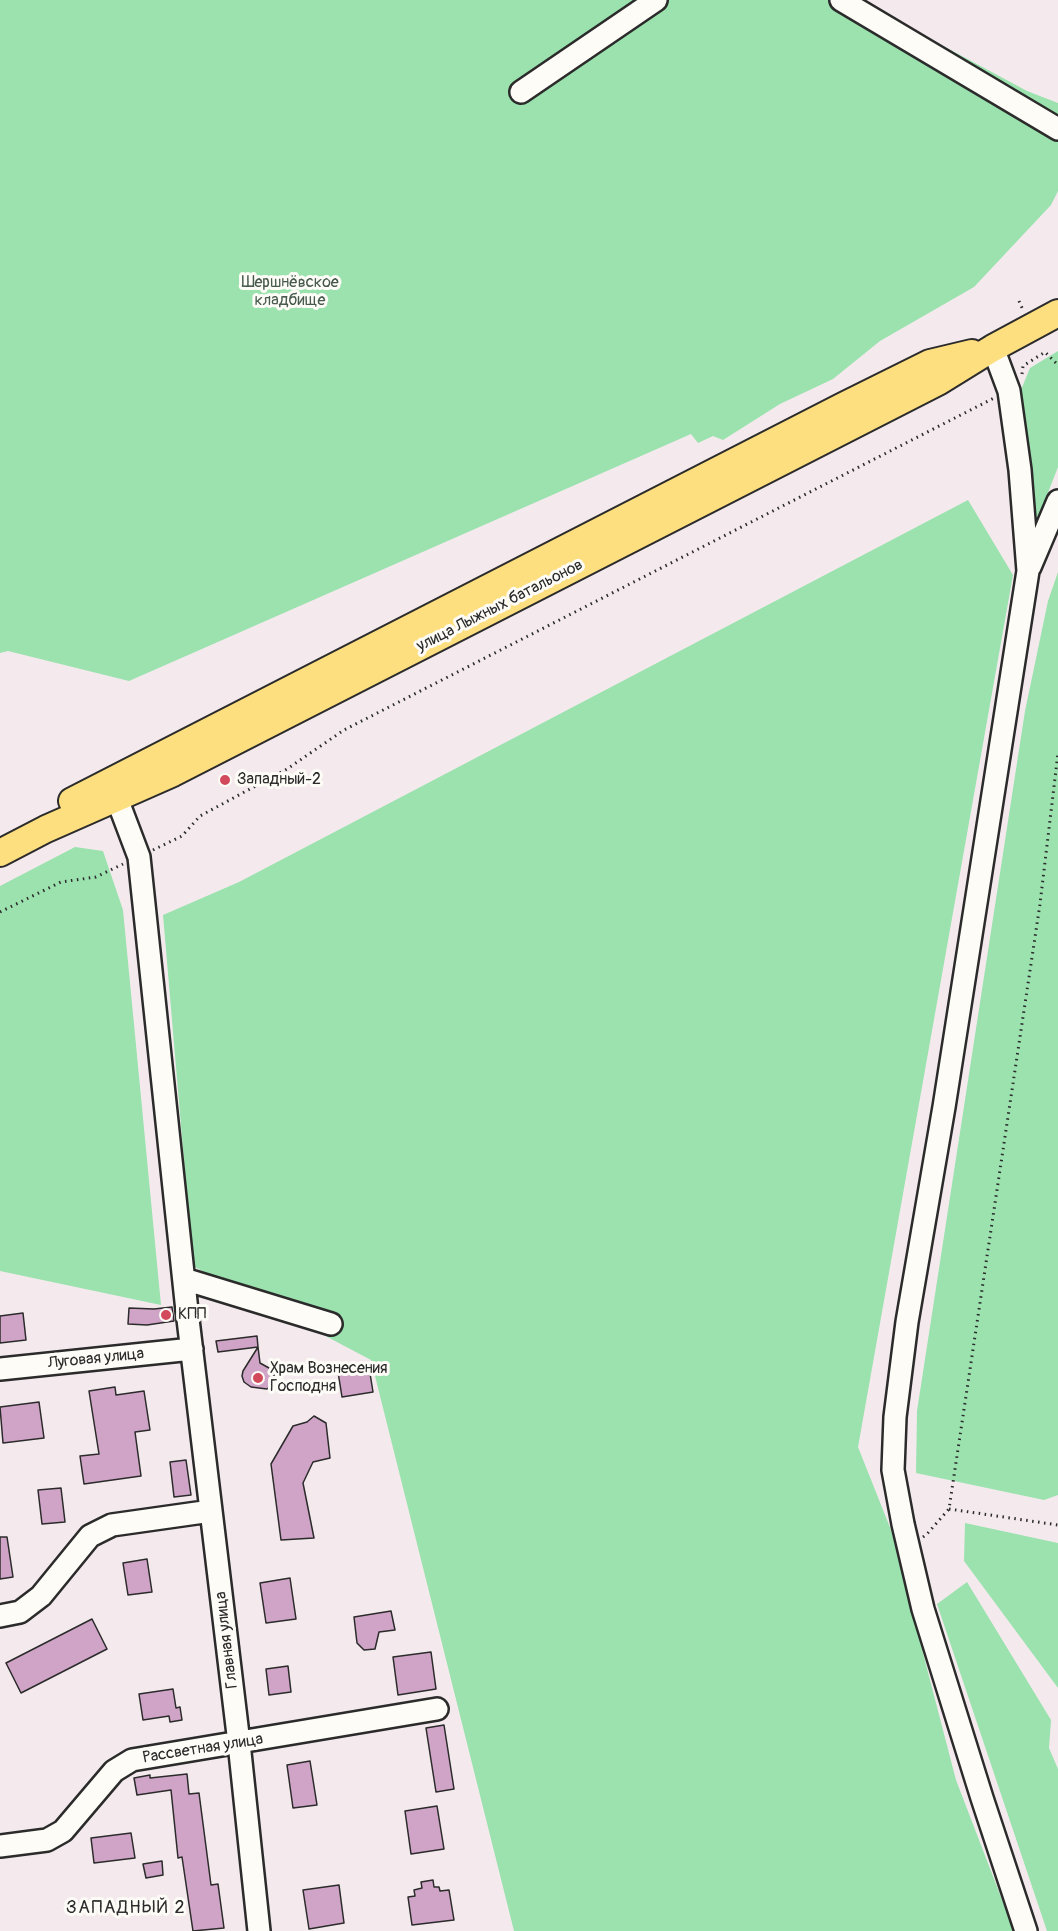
<!DOCTYPE html>
<meta charset="utf-8">
<style>
body{margin:0}
canvas{display:block;background:#f4eaed}
</style>
<canvas width="1058" height="1931"></canvas>
<script>
const ctx = document.querySelector('canvas').getContext('2d');
ctx.lineJoin = 'round';
function fill(path, color) { ctx.fillStyle = color; ctx.fill(path, 'evenodd'); }
function strokePath(path, color, width, dash) { ctx.strokeStyle = color; ctx.lineWidth = width; ctx.lineCap = dash ? 'butt' : 'round'; ctx.setLineDash(dash || []); ctx.stroke(path); }
function drawText(font, color, halo, rows, align = 'center') {
  ctx.font = font + ' Pangolin,sans-serif'; ctx.lineWidth = 6; ctx.setLineDash([]); ctx.textBaseline = 'middle'; ctx.strokeStyle = halo; ctx.fillStyle = color; for (const [text, x, y, turn = 0] of rows) {
    ctx.save(); ctx.translate(x, y); ctx.rotate((+turn || 0) * Math.PI / 180); ctx.textAlign = isNaN(turn) ? turn : align; if (halo) ctx.strokeText(text, 0, 0); ctx.fillText(text, 0, 0); ctx.restore();
  }
}
fill(new Path2D(`
 M0 0H858L1027 91 1058 103V191L1051 205 974 287 880 341 833 379 780 404 723 440 713 436 698 443 691 434 129 681 8 651 0 653Z
 M1058 351V467L1037 521 1018 397 1030 368Z
 M968 500 1013 575 858 1447 891 1530 956 1780 1014 1931H514L371 1360 193 1266 163 915 239 882Z
 M1058 572V1495L1044 1500 916 1473 917 1411 1025 711 1048 601Z
 M75 847 103 851 123 910 161 1305 0 1271V886Z
 M965 1523 1058 1543V1688L964 1561Z
 M967 1582 1051 1720 1049 1748 1058 1769V1931H1047L937 1604Z`), '#9be2af');
const building = new Path2D(`
 M172 1307 174 1321 147 1325 128 1324 129 1308 154 1309Z
 M23 1313 26 1340 0 1343V1316Z
 M257 1336 258 1347 218 1352 216 1341Z
 M258 1347 260 1363 269 1368 274 1374V1380L272 1385 267 1389 251 1387 244 1382 242 1376 243 1371Z
 M369 1367 373 1392 342 1397 338 1372Z
 M115 1387 116 1395 144 1391 150 1430 135 1432 141 1476 84 1484 80 1456 99 1454 89 1391Z
 M39 1402 44 1438 3 1443 0 1407Z
 M314 1416 326 1423 330 1458 313 1462 303 1483 314 1538 281 1540 271 1464 293 1426 307 1422Z
 M186 1460 191 1495 174 1497 170 1462Z
 M61 1488 65 1522 42 1524 38 1490Z
 M0 1537H7L13 1577 0 1579Z
 M147 1559 152 1592 128 1595 123 1563Z
 M290 1578 296 1619 266 1623 260 1583Z
 M391 1611 395 1630 379 1632 375 1649 364 1650 357 1643 354 1617Z
 M92 1619 107 1649 21 1693 6 1663Z
 M431 1652 436 1689 398 1695 393 1657Z
 M288 1666 291 1692 269 1695 266 1669Z
 M173 1689 176 1708 180 1707 182 1720 170 1722 169 1716 143 1720 139 1694Z
 M444 1725 454 1789 436 1792 426 1728Z
 M310 1761 317 1805 293 1808 287 1765Z
 M187 1774 189 1794 199 1793 211 1885 218 1884 224 1928 193 1931 182 1857 178 1858 171 1790 137 1795 134 1778 150 1775V1778Z
 M437 1806 444 1849 411 1854 405 1811Z
 M131 1833 135 1858 94 1863 91 1838Z
 M162 1861 163 1875 146 1878 143 1864Z
 M433 1880 434 1887H439L440 1891 449 1890 454 1920 412 1925 408 1897 415 1896 414 1890 422 1888 421 1882Z
 M339 1885 344 1923 309 1929 303 1890Z`);
fill(building, '#d0a4c7');
strokePath(building, '#2b2b2b', 1.5);
const minor = new Path2D(`
 M841 0 1058 129
 M521 92 656 0
 M993 348 1009 391 1020 470 1028 571 944 1107 907 1322 895 1417 893 1470 903 1524 923 1609 982 1798 1026 1931
 M1030 567 1058 501
 M111 783 139 857 187 1311 239 1743 259 1931
 M184 1279 331 1324
 M0 1369 192 1349
 M0 1616 20 1612 41 1596 90 1536 112 1525 211 1511
 M0 1846 47 1840 63 1831 114 1771 132 1760 437 1709`);
const major = new Path2D(`
 M72 801 843 406 930 363 972 353
 M0 853 46 829 173 773 938 382 993 348 1058 313`);
strokePath(minor, '#2b2b2b', 26);
strokePath(major, '#2b2b2b', 30);
strokePath(new Path2D(`
 M1019 301 1023 310
 M1022 374 1023 366 1045 352 1058 365
 M153 850 182 836 200 816 287 769 344 730 994 398
 M0 912 61 882 96 877 123 864
 M949 1509 1058 1525
 M923 1537 927 1534 949 1509 1040 904 1058 753`), '#2b2b2b', 3, [1.5, 4.5]);
strokePath(minor, '#fdfcf7', 21);
strokePath(major, '#fedf80', 26);
for (const [x, y, r, color] of [
 [225,780,6,"#d1495b"],
 [166,1315,6,"#d1495b"],
 [258,1378,6,"#d1495b"]
]) { const dot = new Path2D(); dot.arc(x, y, r, 0, 2 * Math.PI); ctx.fillStyle = color; ctx.fill(dot); strokePath(dot, '#fdfcf7', 2); }
drawText('16px', '#47594c', '#fdfcf7', [
 ["Шершнёвское",290,283],
 ["кладбище",290,301]
]);
drawText('16px', '#2b2b2b', '#fdfcf7', [
 ["улица Лыжных батальонов",500,606,-27],
 ["Луговая улица",96,1359,-6],
 ["Главная улица",227,1640,-97],
 ["Рассветная улица",203,1749,-9]
]);
drawText('16px', '#2b2b2b', '#fdfcf7', [
 ["Западный-2",237,780],
 ["КПП",178,1315],
 ["Храм Вознесения",270,1369],
 ["Господня",270,1387]
], 'left');
ctx.letterSpacing = '1.5px';
drawText('18px', '#2b2b2b', '#fdfcf7', [
 ["ЗАПАДНЫЙ 2",126,1908]
]);
ctx.letterSpacing = '0px';
</script>
